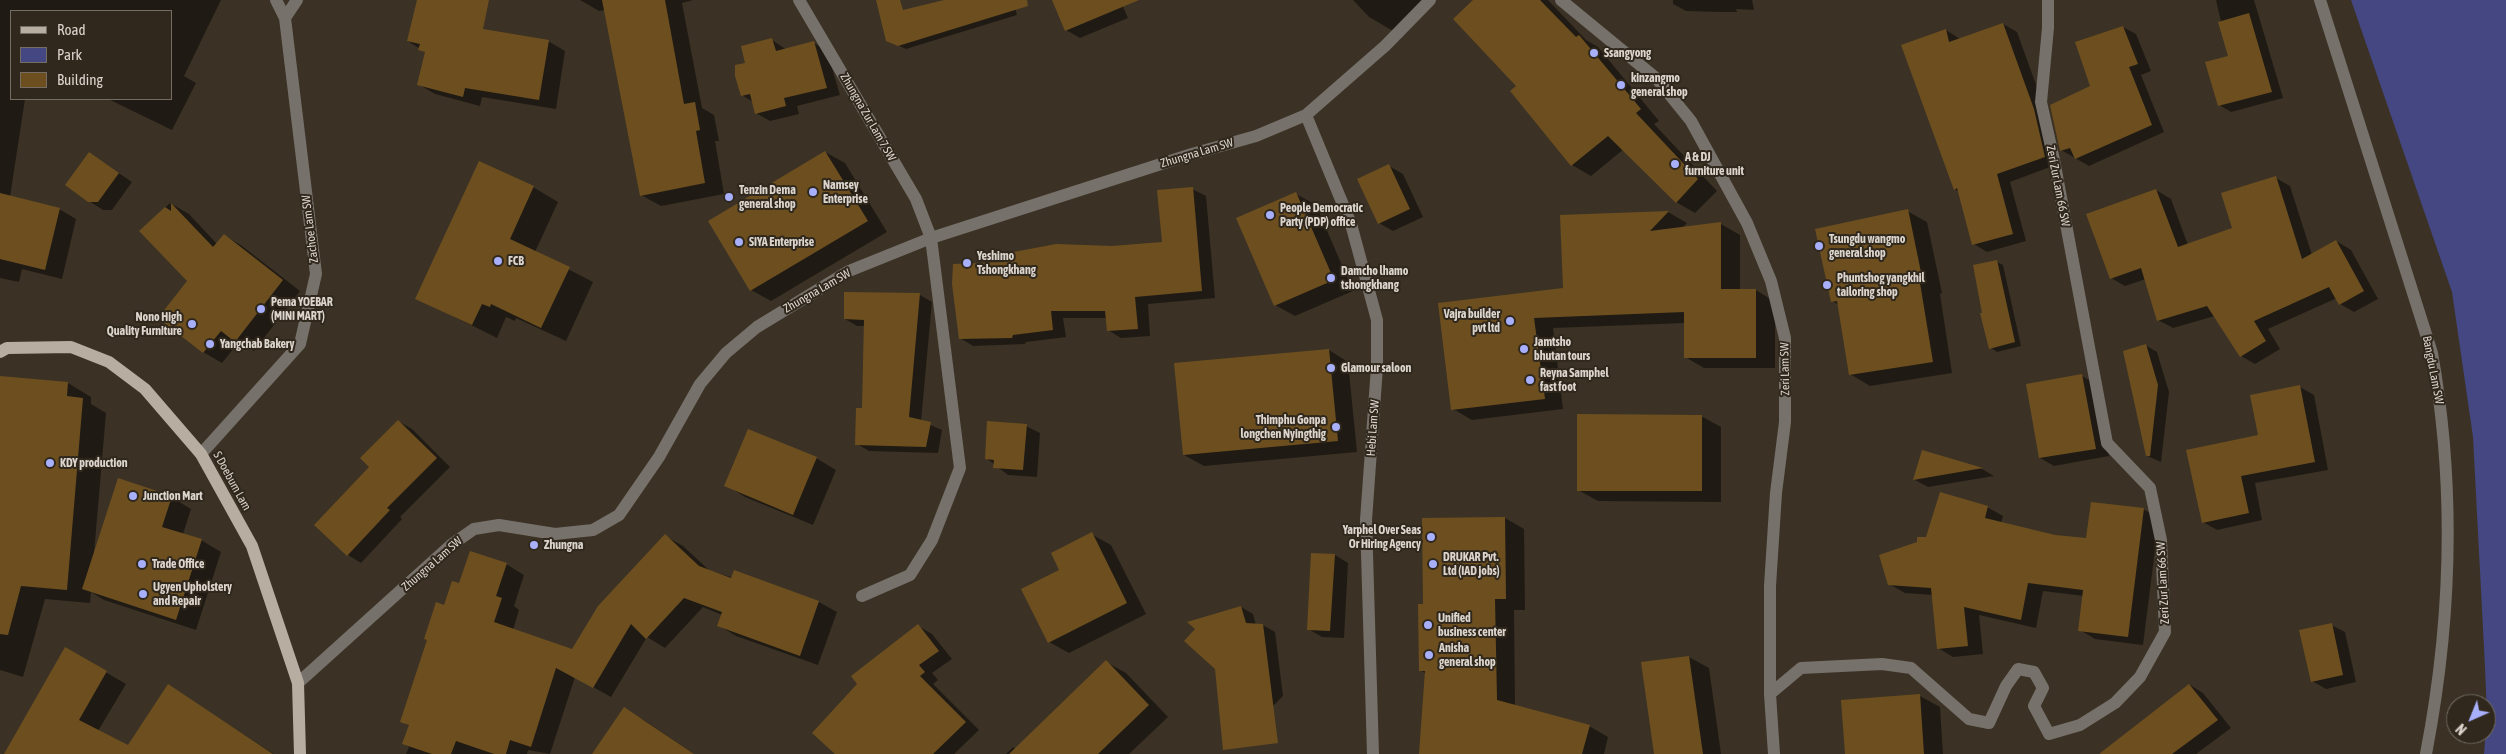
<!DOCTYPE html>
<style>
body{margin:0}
#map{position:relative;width:2506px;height:754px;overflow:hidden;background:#3b3225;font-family:"Asap Condensed",sans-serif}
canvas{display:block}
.legend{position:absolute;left:10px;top:10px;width:162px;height:90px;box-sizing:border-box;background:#30281c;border:1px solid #746d63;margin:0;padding:6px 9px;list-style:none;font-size:15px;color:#dbd5ce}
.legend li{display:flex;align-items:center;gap:10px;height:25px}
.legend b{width:25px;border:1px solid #746d63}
.north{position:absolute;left:2446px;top:694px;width:50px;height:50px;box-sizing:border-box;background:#30281c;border:1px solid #746d63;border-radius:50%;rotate:224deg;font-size:14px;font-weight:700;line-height:20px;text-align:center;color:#dbd5ce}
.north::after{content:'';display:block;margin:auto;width:18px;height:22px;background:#a8b0fc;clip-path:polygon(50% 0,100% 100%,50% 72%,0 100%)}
</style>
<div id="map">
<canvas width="2506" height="754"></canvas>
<ul class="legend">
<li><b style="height:6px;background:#b7aea1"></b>Road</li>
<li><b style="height:14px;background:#444781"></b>Park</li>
<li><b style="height:14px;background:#6d4f1f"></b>Building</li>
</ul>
<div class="north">N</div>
</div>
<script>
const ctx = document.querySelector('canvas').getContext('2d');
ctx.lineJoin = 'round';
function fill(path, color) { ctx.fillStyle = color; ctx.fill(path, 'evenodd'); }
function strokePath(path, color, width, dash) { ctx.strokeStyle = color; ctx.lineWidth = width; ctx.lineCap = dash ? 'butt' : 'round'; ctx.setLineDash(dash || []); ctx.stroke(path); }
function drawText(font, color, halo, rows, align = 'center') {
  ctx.font = font + ' "Asap Condensed",sans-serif'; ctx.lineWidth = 4; ctx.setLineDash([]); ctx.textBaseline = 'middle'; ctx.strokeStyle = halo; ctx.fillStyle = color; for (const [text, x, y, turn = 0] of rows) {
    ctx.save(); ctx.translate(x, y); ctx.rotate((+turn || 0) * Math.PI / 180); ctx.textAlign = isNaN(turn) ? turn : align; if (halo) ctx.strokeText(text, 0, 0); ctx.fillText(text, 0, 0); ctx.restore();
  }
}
fill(new Path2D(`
 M2351 0H2506V754H2484L2487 716 2485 667 2473 437 2452 292Z`), '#444781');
fill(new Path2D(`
 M0 0H221L184 76 196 83 172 130 108 99H171V11H11V99H25L10 197 59 209 76 219 62 279 22 269 19 282 0 278Z
 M580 0H693L682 3 702 108 714 115 719 141H715L724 194 661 206 641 195 606 10 599 11Z
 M949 0H1013L1017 15 906 49 895 44Z
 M1063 0H1120L1128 18 1080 38 1066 30Z
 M1353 0H1427L1393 31 1369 17Z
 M1475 0H1548L1586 40 1598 47 1659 121 1654 124 1717 191 1695 213 1676 202 1624 149 1591 176 1572 165 1518 86Z
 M1673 0H1752L1754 10 1736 9 1737 12H1721L1686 11 1673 4Z
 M2216 0H2254L2283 98 2231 112 2219 105 2229 57Z
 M2003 24 2017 32 2048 118 2058 164 2010 182 2026 241 1987 252 1974 244 1959 192 1955 189 1946 30 1960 39Z
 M2123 27 2136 34 2151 71 2141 75 2164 132 2089 166 2061 150Z
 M772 40 787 50 814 43 827 51 840 95 797 106 799 114 770 121 756 113 753 102 742 95 747 64Z
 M408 41H548L565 51 556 109 482 97 480 106 435 94 418 84 426 53Z
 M825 152 845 163 887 232 771 301 751 290Z
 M89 153 132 182 112 210H103L89 201Z
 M479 163 533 187 558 202 535 252 593 282 566 341 516 318 515 321 506 317 497 338 417 298Z
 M1389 166 1403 174 1423 217 1393 231 1379 223Z
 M2276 178 2290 186 2312 255 2336 241 2351 250 2378 299 2354 312 2340 304 2337 298 2268 329 2280 349 2255 364 2241 356 2215 316 2173 328 2158 320 2146 279 2125 286 2111 278 2156 190 2171 199 2188 245 2234 229Z
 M1192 189 1206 196 1215 298 1148 304 1150 336 1121 338 1108 330 1107 318H1063L1066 337 1026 342 1025 344 973 346 960 338 1006 263 1112 247 1163 243Z
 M1296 194 1316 205 1353 291 1295 316 1275 305Z
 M170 203 189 214 217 244 224 235 242 246 300 291 254 351 239 342 222 363 203 352 188 281 141 231Z
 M1907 211 1927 222 1942 293 1940 294 1952 373 1870 386 1850 374 1839 305 1832 301Z
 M1668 212 1687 223 1682 228 1721 224 1740 235V290H1756L1775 302V368H1704L1685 357V323L1553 328 1563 409 1472 420 1453 409 1439 304 1565 290 1562 216Z
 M1997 262 2003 265 2021 346 1997 352 1991 348Z
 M846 293 920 295 932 302 921 421 942 430 938 453 869 451 857 444 863 409 865 326H857L845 319Z
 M2145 345 2157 352 2169 392 2161 462 2147 456Z
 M1329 350 1348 362 1357 452 1204 466 1184 455Z
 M2082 376 2096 384 2109 456 2054 466 2040 458Z
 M0 377 68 383 91 397V404L106 413 94 554 171 497 191 509 183 534 201 540 221 552 196 630 104 600 91 592 90 603 45 599 23 677 0 670Z
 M2300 387 2314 395 2328 470 2255 483 2262 520 2217 530 2203 522 2259 436Z
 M1701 416 1721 427V502L1598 501 1578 490Z
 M398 421 412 429 450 467 400 517 402 519 361 563 348 555 370 467Z
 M1026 426 1040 433 1037 477 1008 475 986 458Z
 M1923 451 1982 469 1994 476 1928 487 1915 480Z
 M816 458 836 470 813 525 745 497 726 485Z
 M1987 507 2003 516 2001 523 2055 537 2088 539 2143 509 2159 518 2143 645 2095 639 2080 630 2084 596 2043 591 2036 628 1979 615 1983 654 1953 657 1938 648 1933 595 1905 593 1889 584 1927 539Z
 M1505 518 1524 529 1525 610H1514L1515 706 1589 726 1608 737 1604 754H1422L1426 674 1420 670 1424 605Z
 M1091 534 1111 545 1146 614 1069 653 1049 642 1061 571Z
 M665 536 683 546 710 571 819 602 837 612 818 665 736 636 718 625 722 615 703 607 665 648 647 637 611 697 575 677 550 754 528 750 527 754H406L409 747 404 744 410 726 401 721 445 606 460 585 506 564 524 575 514 606 519 610 513 630 572 650Z
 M1335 555 1348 563 1344 638 1322 637 1308 629Z
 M1241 607 1253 614 1256 625H1263L1275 632 1283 696 1235 744 1217 668 1197 628Z
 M2331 625 2345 632 2356 682 2326 689 2312 681Z
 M918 626 932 634 952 659 932 673 938 680 933 684 979 730 954 754H837Z
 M66 649 126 684 98 731 129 747 169 686 274 754H5Z
 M1689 657 1709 668 1721 754H1655Z
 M1106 662 1126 673 1168 717 1129 754H1006L1013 747 1016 749Z
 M2190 685 2203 693 2231 728 2196 754H2102Z
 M1920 696 1940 707 1943 754H1846Z
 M624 709 644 720 694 754H593Z`), '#0007');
fill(new Path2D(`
 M417 0H489L483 29 549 40 539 100 465 88 463 97 417 85 425 52 418 50 420 44 407 41Z
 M602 0H665L684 104 695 102 700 130 696 131 705 183 640 196Z
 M876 0H900L903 10 944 0H1027L1028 6 898 46 886 41Z
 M1052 0H1139L1065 31Z
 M1473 0H1540L1576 37 1579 35 1641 109 1636 113 1698 179 1676 203 1608 136 1571 166 1510 91 1516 86 1453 19Z
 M2249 13 2272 92 2218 106 2205 62 2228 56 2218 22Z
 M2003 23 2034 109 2045 157 1997 174 2013 234 1972 245 1957 188 1954 190 1901 45 1946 29 1949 42Z
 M2123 26 2138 64 2129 67 2152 125 2075 159 2070 148 2060 151 2050 105 2090 86 2075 42Z
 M772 38 776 51 814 41 827 88 784 98 786 106 755 114 750 94 741 96 735 76V65L745 63 741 46Z
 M825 151 868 221 750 291 708 221Z
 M89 152 119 173 98 202H88L65 185Z
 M479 161 534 186 510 239 570 267 541 328 491 304 490 307 482 304 472 325 415 299Z
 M1389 164 1410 209 1378 224 1357 179Z
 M2276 176 2302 259 2336 240 2364 291 2339 305 2329 287 2254 321 2266 341 2240 357 2207 306 2157 321 2141 268 2110 279 2086 214 2156 189 2178 247 2232 228 2221 193Z
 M1193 187 1202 291 1135 297 1138 329 1107 331 1105 311H1051L1053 330 1013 335 1012 338 959 339 952 284 953 264 1004 262 1003 254 1056 244 1112 246 1162 242 1157 190Z
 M1296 192 1334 280 1274 306 1236 218Z
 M0 193 60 208 45 270 0 259Z
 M171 203 213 247 224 234 283 280 235 342 221 331 203 353 158 318 187 281 139 231 165 207 171 211Z
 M1908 209 1923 282 1920 283 1933 362 1849 375 1837 301 1831 302 1815 229Z
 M1669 211 1650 231 1721 222V289H1756V358H1684V312L1534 318 1545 399 1451 410 1438 303 1563 288 1560 215Z
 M1997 260 2015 342 1989 349 1980 313H1982L1973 265Z
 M844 292 920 293 909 417 931 422 926 447 855 445 856 408H862L864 320 844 319Z
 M2146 344 2158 385 2150 456H2146L2123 351Z
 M1329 349 1338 441 1183 455 1174 363Z
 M2082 374 2096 449 2039 458 2026 384Z
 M0 376 68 382 67 396 83 398 67 590 21 586 8 635 0 634Z
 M2300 385 2315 462 2241 476 2249 513 2202 523 2186 450 2258 435 2250 395Z
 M1577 414 1702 415V491H1577Z
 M398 420 437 458 387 508 390 510 347 556 314 525 369 467 360 458Z
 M987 421 1027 424 1023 470 993 468 994 460 985 459Z
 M748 429 817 457 793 515 724 486Z
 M1922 450 1983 468 1913 480Z
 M118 478 172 496 162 527 202 539 176 620 82 589Z
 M1940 492 1988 506 1985 518 2055 535 2086 538 2091 502 2144 508 2128 637 2078 631 2083 590 2028 583 2021 620 1964 607 1968 646 1937 649 1931 588 1888 585 1879 555 1917 542V537H1926Z
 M1505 517 1506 599H1495L1497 700 1590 725 1582 754H1419L1425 671H1419L1418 604H1423L1422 518Z
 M1092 532 1127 603 1048 643 1021 589 1059 570 1051 553Z
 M665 534 699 566 731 578 734 570 819 601 800 656 717 626 722 612 684 598 646 639 631 624 593 688 556 668 531 747 510 740 506 754H494L456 741 451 754H432L402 744 409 725 400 722 427 640 424 639 436 602 444 605 452 581 459 583 470 551 507 563 496 596 502 598 494 622 572 649 598 606Z
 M1311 553 1335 554 1330 631 1307 630Z
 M1241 606 1246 623 1263 624 1278 743 1223 750 1215 669 1184 641 1195 629 1187 622Z
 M2332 623 2343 675 2311 682 2299 630Z
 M918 624 939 651 919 665 925 672 920 676 966 722 933 754H835L812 733 857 684 851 676Z
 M65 647 107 671 79 720 128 745 168 684 273 754H4Z
 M1689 656 1703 754H1654L1641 662Z
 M1106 660 1149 705 1098 754H1009Z
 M2189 684 2218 720 2172 754H2099Z
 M1920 694 1924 754H1845L1841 700Z
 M624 707 694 754H592Z`), '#6d4f1f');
strokePath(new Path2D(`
 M276 0 285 18
 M799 0 916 199 931 238 960 468 932 540 910 575 862 596
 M1561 0 1657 79 1691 121 1747 223 1771 281 1785 338V422L1776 493 1770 586V694L1774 754
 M2320 0 2432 353C2456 488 2452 619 2426 754
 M1306 115 1351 224 1377 320V367L1366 520 1373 754
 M201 454 300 344 316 274 285 18 297 0
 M298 683 451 545 474 529 499 525 555 534 593 530 619 515 659 457 700 384 726 353 757 327 849 271 931 238 1192 154 1256 136 1306 115 1385 46 1430 0
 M1770 694 1801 668 1882 664 1911 668 1969 719 1989 723 2006 686 2018 669 2034 672 2043 688 2034 706 2049 734 2080 725 2115 703 2140 677 2165 632 2161 540 2150 488 2107 443 2054 160 2041 102 2048 28V0`), '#76716b', 12);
strokePath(new Path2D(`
 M0 352 7 348 71 347 109 362 145 389 201 454 252 546 298 683 300 754`), '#b7aea1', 12);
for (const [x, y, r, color] of [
 [1594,53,5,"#a8b0fc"],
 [1621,85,5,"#a8b0fc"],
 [1675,164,5,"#a8b0fc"],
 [813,192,5,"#a8b0fc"],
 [729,197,5,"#a8b0fc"],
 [1270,215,5,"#a8b0fc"],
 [739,242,5,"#a8b0fc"],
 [1819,246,5,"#a8b0fc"],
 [498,261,5,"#a8b0fc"],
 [967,263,5,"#a8b0fc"],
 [1331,278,5,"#a8b0fc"],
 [1827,285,5,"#a8b0fc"],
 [261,309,5,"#a8b0fc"],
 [1510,321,5,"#a8b0fc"],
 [192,324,5,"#a8b0fc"],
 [210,344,5,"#a8b0fc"],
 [1524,349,5,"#a8b0fc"],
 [1331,368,5,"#a8b0fc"],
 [1530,380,5,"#a8b0fc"],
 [1336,427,5,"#a8b0fc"],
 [50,463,5,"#a8b0fc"],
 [133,496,5,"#a8b0fc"],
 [1431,537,5,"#a8b0fc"],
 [534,545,5,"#a8b0fc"],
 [142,564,5,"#a8b0fc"],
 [1433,564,5,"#a8b0fc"],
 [143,594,5,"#a8b0fc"],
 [1428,625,5,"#a8b0fc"],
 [1429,655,5,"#a8b0fc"]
]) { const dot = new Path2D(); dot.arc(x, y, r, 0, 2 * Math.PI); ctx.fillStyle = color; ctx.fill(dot); strokePath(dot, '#30281c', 2); }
drawText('bold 12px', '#dbd5ce', '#30281c', [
 ["Ssangyong",1604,53],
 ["kinzangmo",1631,78],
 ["general shop",1631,92],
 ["A & DJ",1685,157],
 ["furniture unit",1685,171],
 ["Namsey",823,185],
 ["Enterprise",823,199],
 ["Tenzin Dema",739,190],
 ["general shop",739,204],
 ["People Democratic",1280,208],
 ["Party (PDP) office",1280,222],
 ["Tsungdu wangmo",1829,239],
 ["general shop",1829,253],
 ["SIYA Enterprise",749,242],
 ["Yeshimo",977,256],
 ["Tshongkhang",977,270],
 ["FCB",508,261],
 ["Damcho lhamo",1341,271],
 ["tshongkhang",1341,285],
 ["Phuntshog yangkhil",1837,278],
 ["tailoring shop",1837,292],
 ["Pema YOEBAR",271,302],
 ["(MINI MART)",271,316],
 ["Vajra builder",1500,314,"right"],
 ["pvt ltd",1500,328,"right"],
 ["Nono High",182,317,"right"],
 ["Quality Furniture",182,331,"right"],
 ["Jamtsho",1534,342],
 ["bhutan tours",1534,356],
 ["Yangchab Bakery",220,344],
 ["Glamour saloon",1341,368],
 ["Reyna Samphel",1540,373],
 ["fast foot",1540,387],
 ["Thimphu Gonpa",1326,420,"right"],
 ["longchen Nyingthig",1326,434,"right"],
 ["KDY production",60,463],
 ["Junction Mart",143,496],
 ["Yarphel Over Seas",1421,530,"right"],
 ["Or Hiring Agency",1421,544,"right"],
 ["Zhungna",544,545],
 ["DRUKAR Pvt.",1443,557],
 ["Ltd (IAD jobs)",1443,571],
 ["Trade Office",152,564],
 ["Ugyen Upholstery",153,587],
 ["and Repair",153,601],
 ["Unified",1438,618],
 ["business center",1438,632],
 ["Anisha",1439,648],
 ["general shop",1439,662]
], 'left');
drawText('12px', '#dbd5ce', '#30281c', [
 ["Zhungna Zur Lam 7 SW",868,117,60],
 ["Zhungna Lam SW",1197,153,-17],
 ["Zeri Zur Lam 66 SW",2058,186,79],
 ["Zachoe Lam SW",310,229,-97],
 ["Zhungna Lam SW",817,291,-30],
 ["Zeri Lam SW",1785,369,-91],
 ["Bangdu Lam SW",2433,370,79],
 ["Hebi Lam SW",1373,428,-86],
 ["S Doebum Lam",232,481,61],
 ["Zhungna Lam SW",432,564,-41],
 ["Zeri Zur Lam 66 SW",2163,583,-93]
]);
</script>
